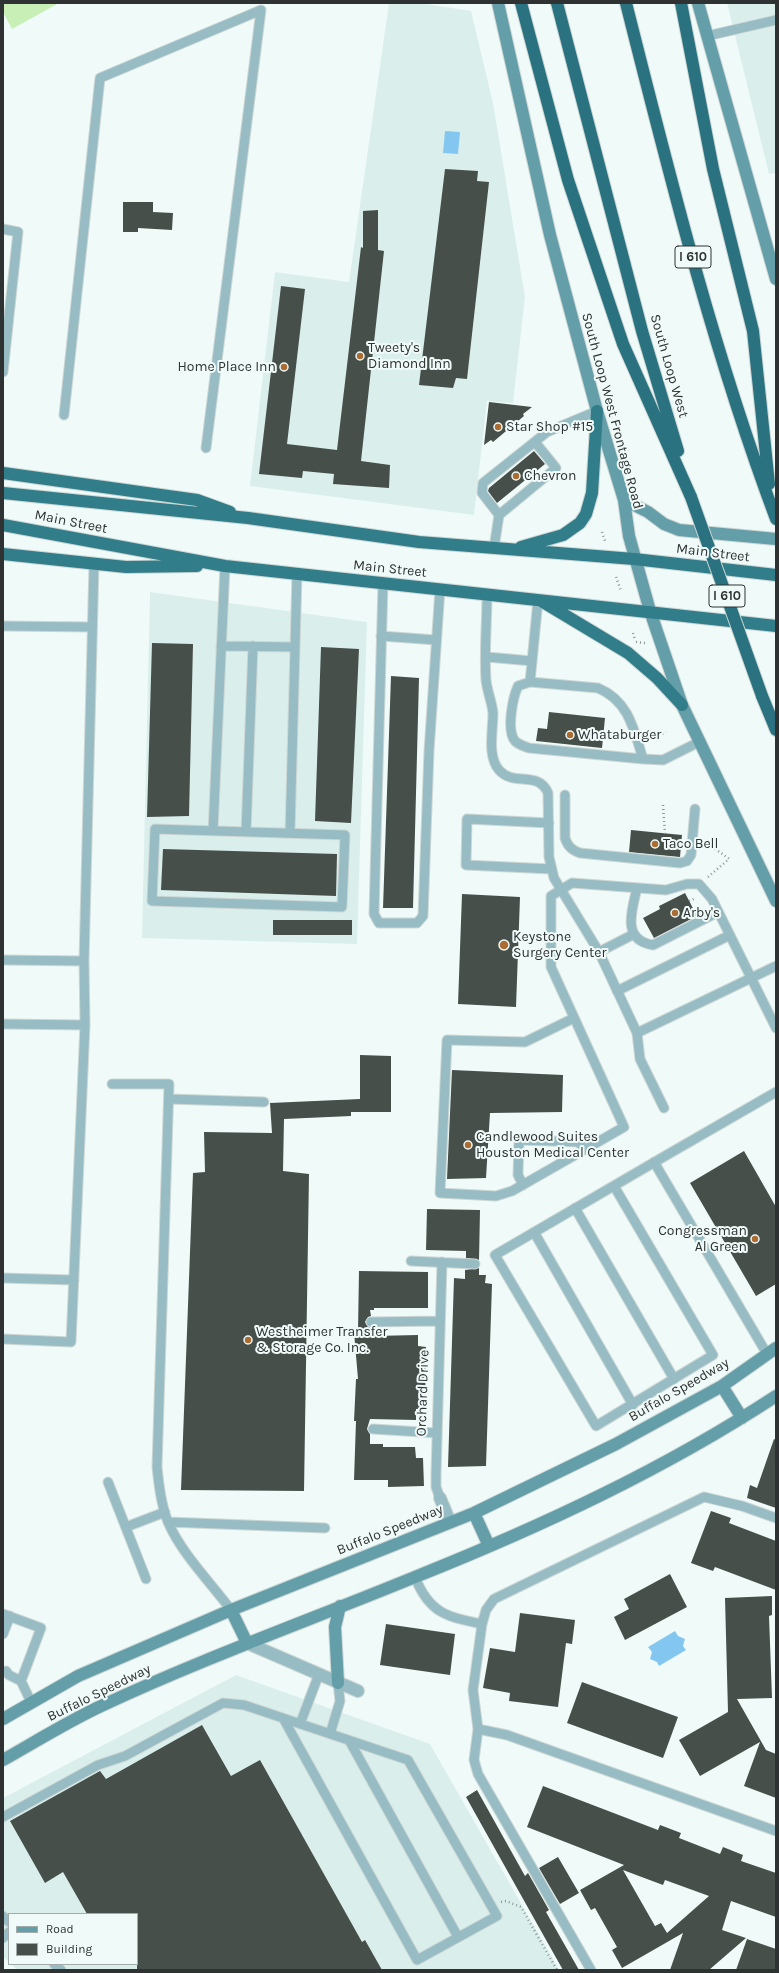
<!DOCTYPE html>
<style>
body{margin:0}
#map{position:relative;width:779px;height:1973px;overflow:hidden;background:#f0fbf9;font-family:Karla,sans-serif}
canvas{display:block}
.frame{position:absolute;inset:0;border:4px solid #2e3232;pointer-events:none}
.legend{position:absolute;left:8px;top:1913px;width:130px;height:52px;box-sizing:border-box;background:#f0fbf9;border:1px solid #a2aba9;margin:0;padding:5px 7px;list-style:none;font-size:12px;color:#2e3232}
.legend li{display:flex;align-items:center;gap:8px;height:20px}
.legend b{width:20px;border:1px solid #a2aba9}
</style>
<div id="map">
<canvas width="779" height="1973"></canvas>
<div class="frame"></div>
<ul class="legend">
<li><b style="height:5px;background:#649ea9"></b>Road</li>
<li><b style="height:11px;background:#474f4a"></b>Building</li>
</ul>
</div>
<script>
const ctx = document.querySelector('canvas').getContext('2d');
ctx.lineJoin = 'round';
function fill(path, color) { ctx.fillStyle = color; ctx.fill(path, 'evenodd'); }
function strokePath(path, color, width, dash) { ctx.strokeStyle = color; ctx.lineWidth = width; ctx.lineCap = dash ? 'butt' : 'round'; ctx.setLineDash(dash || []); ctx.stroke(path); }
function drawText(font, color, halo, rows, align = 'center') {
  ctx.font = font + ' Karla,sans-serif'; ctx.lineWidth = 4; ctx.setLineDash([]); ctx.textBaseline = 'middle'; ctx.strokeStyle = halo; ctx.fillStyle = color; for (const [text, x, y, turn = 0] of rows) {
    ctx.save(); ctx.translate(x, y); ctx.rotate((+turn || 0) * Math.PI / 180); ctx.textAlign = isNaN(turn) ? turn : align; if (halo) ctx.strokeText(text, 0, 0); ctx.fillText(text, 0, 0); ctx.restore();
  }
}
fill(new Path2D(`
 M389 3H420L471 11 493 103 525 297 513 403 487 401 474 515 250 486 275 272 349 282Z
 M727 3H776V173L769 174Z
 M150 592 367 622 357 944 142 938Z
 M236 1675 430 1744 559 1970H17L11 1964H137V1914H9V1962L3 1957V1798Z`), '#daefec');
fill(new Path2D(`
 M3 3H59L12 29 3 12Z`), '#c8efb6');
fill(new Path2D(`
 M445 131 460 132 458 154 443 153Z
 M675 1631 678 1636 685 1639 683 1646 686 1650 659 1666 657 1662 650 1659 652 1652 648 1647Z`), '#83c7f1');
fill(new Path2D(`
 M445 169 478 171 477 181 489 182 467 379 456 378 453 388 419 385Z
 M123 202H153V212L173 213 172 230 138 228V232H123Z
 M378 210V250L384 251 361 461 390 465 389 488 333 484 334 474 303 471 302 478 259 474 281 286 305 289 287 444 337 450 361 247 363 248V211Z
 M489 402 532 407 523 414 524 416 493 442 491 440 484 445Z
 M534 451 545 464 497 503 488 491 489 488Z
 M152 643 193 644 189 816 147 817Z
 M321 647 359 649 351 823 315 821Z
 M391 676 419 678 413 908H383Z
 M549 712 605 718 602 748 536 741 538 728 547 729Z
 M631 830 682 835 680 857 629 852Z
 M163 849 337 854 336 896 161 890Z
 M685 893 697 916 654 938 643 918 660 909 659 906Z
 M462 894 520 897 516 1007 458 1004Z
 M273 920H352V935H273Z
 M360 1055 391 1056V1112H351V1116L284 1119 283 1171 309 1174 304 1491 181 1490 193 1173 205 1172 204 1132 272 1133 270 1103 360 1099Z
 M452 1070 563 1075 562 1112 490 1113 486 1178 447 1179Z
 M744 1151 776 1207V1284L756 1296 690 1183Z
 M427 1209 480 1210 479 1260 466 1258V1251L426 1250Z
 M479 1268V1275H486L485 1283 492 1284 486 1466 448 1467 454 1278 465 1279V1270Z
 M359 1271 428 1272V1308H374V1310H370L371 1316 368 1317 365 1322 368 1327 372 1328 373 1336 418 1335V1346L426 1347 425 1409H416V1420L370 1419 367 1429 370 1434V1444H383V1447H415L416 1458H423L424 1486 388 1487V1480H354L356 1421H354L356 1379H358L354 1332 358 1331Z
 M774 1439 776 1440V1508L747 1498 750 1485 757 1488Z
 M711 1511 731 1518 729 1523 776 1541V1590L715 1567 713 1571 691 1563Z
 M670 1574 687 1607 625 1640 614 1617 629 1609 624 1599Z
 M772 1596V1615L769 1616 772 1698 737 1699 766 1750 776 1754V1798L744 1786 760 1742 700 1776 679 1740 728 1712 725 1598Z
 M520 1613 575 1620 572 1644 566 1643 558 1707 509 1701 510 1693 483 1688 490 1648 515 1652Z
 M386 1624 455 1634 450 1675 380 1665Z
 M582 1682 678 1717 663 1758 567 1723Z
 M202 1725 231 1776 260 1760 362 1942 365 1940 382 1970H137V1914H87L63 1872 45 1883 10 1821 100 1771 106 1779Z
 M543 1786 658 1830 660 1825 681 1833 679 1838 720 1854 723 1847 743 1855 741 1861 776 1873V1917L731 1901 722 1930 746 1938 709 1970H670L683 1933 622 1968 612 1950 617 1947 595 1908 591 1910 580 1890 624 1865 527 1827ZM623 1870 663 1885 665 1880 709 1896 667 1933 661 1923 655 1926Z
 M477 1790 525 1876 528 1873 549 1910 546 1912 579 1970H563L550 1947 466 1797Z
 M558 1857 579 1893 560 1904 539 1868Z
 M747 1939 776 1949V1970H736Z`), '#474f4a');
const service = new Path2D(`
 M707 36 776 20
 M3 229 18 232 3 372
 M64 415 100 78 261 10 206 448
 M535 442 556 468 499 515 482 493 483 483 547 432 597 411
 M494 548 499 515
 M383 583 374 914 379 923H417L423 916 429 751 440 589
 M487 594C487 622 484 652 486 680 487 691 492 702 493 713 493 731 487 756 499 770 514 787 538 770 548 793L549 857 554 878 599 952 637 1033 640 1059 664 1108
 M538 600 530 682 598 688C629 701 634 730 643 759L663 760 699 742
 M3 626 92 627
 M381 636 436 640
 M221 646 295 647
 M487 657 532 661
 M530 682 518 686C513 697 506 730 515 741 519 745 524 746 529 748L643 759
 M565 795V838C568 847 572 850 580 853L680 863 687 861 691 855 695 809
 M549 823 467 819 466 865 551 869
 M155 829 345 835 342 907 152 901Z
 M213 831 225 566
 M246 832 253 646
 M290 833 297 574
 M637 888C632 910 621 940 653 945L718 912
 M599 952 634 934
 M3 960 84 961 94 564
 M617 991 730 935
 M574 1018 525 1042 447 1040 440 1193 496 1196 512 1191 624 1127 551 967V896L572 883 666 890 687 884H699L712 899 776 1028
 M3 1024 85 1025 84 961
 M637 1033 776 966
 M112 1084H169L157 1467C159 1486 161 1504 168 1522 181 1553 211 1583 231 1610
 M169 1099 264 1102
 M654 1162 767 1354
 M523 1185 518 1175 519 1140 579 1142 584 1150
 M614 1186 713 1355 596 1426 495 1255C589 1200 682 1146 776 1092
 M575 1208 674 1379
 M534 1232 633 1405
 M411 1261 475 1264
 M3 1278 74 1280
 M371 1322 440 1321
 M3 1339 71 1342 85 1025
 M373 1429 437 1433
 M108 1482 146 1579
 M440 1498 436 1487V1474L442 1262
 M168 1522 325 1528
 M126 1527 165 1512
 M415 1577C429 1613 447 1617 482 1624
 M3 1614 41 1628 21 1681
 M3 1634 10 1616
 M6 1671 9 1675 21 1681 31 1702
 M300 1724 319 1674
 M478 1729 507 1735 776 1831
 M330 1734 340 1701 338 1683
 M349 1740 458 1937
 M3 1817 98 1765 125 1756 223 1703 244 1705 408 1760 497 1916 417 1960 283 1718
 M3 1916 9 1922
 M3 1938 9 1932
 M54 1964 61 1970
 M591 1970 478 1774 474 1760 478 1729 473 1690 482 1624 486 1610 494 1599 704 1497 742 1506 776 1518`);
const minor = new Path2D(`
 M440 1498 450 1522
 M247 1643 358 1691`);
const secondary = new Path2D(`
 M498 3 550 235 597 411 624 500 629 536 650 611 682 705 776 901
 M698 3 776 279
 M624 500 648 512 664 524 679 530 776 539
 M722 1386 742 1418
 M474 1513 489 1546
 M231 1610 247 1643
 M338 1683 335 1627 340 1606
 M3 1719 78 1676 231 1610 474 1513 616 1444 722 1386 776 1348
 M3 1760C35 1742 67 1722 101 1706 204 1658 310 1620 415 1577 540 1527 663 1470 776 1396`);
const trunk = new Path2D(`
 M3 473 197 500 230 512
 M3 493 248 518 419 542 634 559 776 575
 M3 525 225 566 776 626
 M521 547 563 535 580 523 586 514 592 493 597 411
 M3 554 126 567 197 566
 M543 602 628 653 657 678 682 705`);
const motorway = new Path2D(`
 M521 3 568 180 623 344 691 497
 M557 3 642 331 678 451
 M626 3C670 177 713 351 776 519
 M681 3 713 169 753 331 769 484
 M762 696 776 730`);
strokePath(service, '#cdd7d5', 11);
strokePath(minor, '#cdd7d5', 14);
strokePath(secondary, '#cdd7d5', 14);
strokePath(trunk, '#cdd7d5', 14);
strokePath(motorway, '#cdd7d5', 14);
strokePath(new Path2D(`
 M602 532 605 541
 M616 577 621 591
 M633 633 635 640
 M636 642 645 643
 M610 736 624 738
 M648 741 666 732
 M663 805 665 834
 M705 842 731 860
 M708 877 729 859
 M689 901 696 898
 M501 1902 506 1901 521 1907 557 1970`), '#8c9392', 2.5, [1, 3]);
strokePath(service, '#97bcc3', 9);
strokePath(minor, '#97bcc3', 12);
strokePath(secondary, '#649ea9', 12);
strokePath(trunk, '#327d8a', 12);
strokePath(motorway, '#2a727f', 12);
const motorwayBridge = new Path2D(`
 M691 497 762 696`);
strokePath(motorwayBridge, '#cdd7d5', 14, []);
strokePath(motorwayBridge, '#2a727f', 12);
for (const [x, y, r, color] of [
 [360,356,4,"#ab6c33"],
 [284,367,4,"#ab6c33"],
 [498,427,4,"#ab6c33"],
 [516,476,4,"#ab6c33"],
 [570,735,4,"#ab6c33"],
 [655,844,4,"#ab6c33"],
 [675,913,4,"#ab6c33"],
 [504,945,5,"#ab6c33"],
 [468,1145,4,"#ab6c33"],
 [755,1239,4,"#ab6c33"],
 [248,1340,4,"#ab6c33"]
]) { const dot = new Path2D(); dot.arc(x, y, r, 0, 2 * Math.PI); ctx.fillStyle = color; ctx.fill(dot); strokePath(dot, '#f0fbf9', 1.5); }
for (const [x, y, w] of [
 [693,257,36],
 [727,596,36]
]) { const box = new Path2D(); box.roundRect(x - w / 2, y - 11, w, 22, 3); ctx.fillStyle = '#f0fbf9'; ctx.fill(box); strokePath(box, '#2e3232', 1); }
drawText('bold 13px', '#2e3232', null, [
 ["I 610",693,257],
 ["I 610",727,596]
]);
drawText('14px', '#2e3232', '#f0fbf9', [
 ["Tweety's",368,348],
 ["Diamond Inn",368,364],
 ["Home Place Inn",276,367,"right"],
 ["Star Shop #15",506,427],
 ["Chevron",524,476],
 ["Whataburger",578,735],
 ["Taco Bell",663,844],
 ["Arby's",683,913],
 ["Keystone",513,937],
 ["Surgery Center",513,953],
 ["Candlewood Suites",476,1137],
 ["Houston Medical Center",476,1153],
 ["Congressman",747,1231,"right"],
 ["Al Green",747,1247,"right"],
 ["Westheimer Transfer",256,1332],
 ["& Storage Co. Inc.",256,1348]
], 'left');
drawText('14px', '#2e3232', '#f0fbf9', [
 ["South Loop West",669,366,74],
 ["South Loop West Frontage Road",612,411,75],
 ["Main Street",71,522,11],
 ["Main Street",713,553,7],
 ["Main Street",390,569,6],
 ["Buffalo Speedway",679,1390,-30],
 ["Orchard Drive",423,1393,-88],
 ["Buffalo Speedway",390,1530,-22],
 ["Buffalo Speedway",99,1693,-26]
]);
</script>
